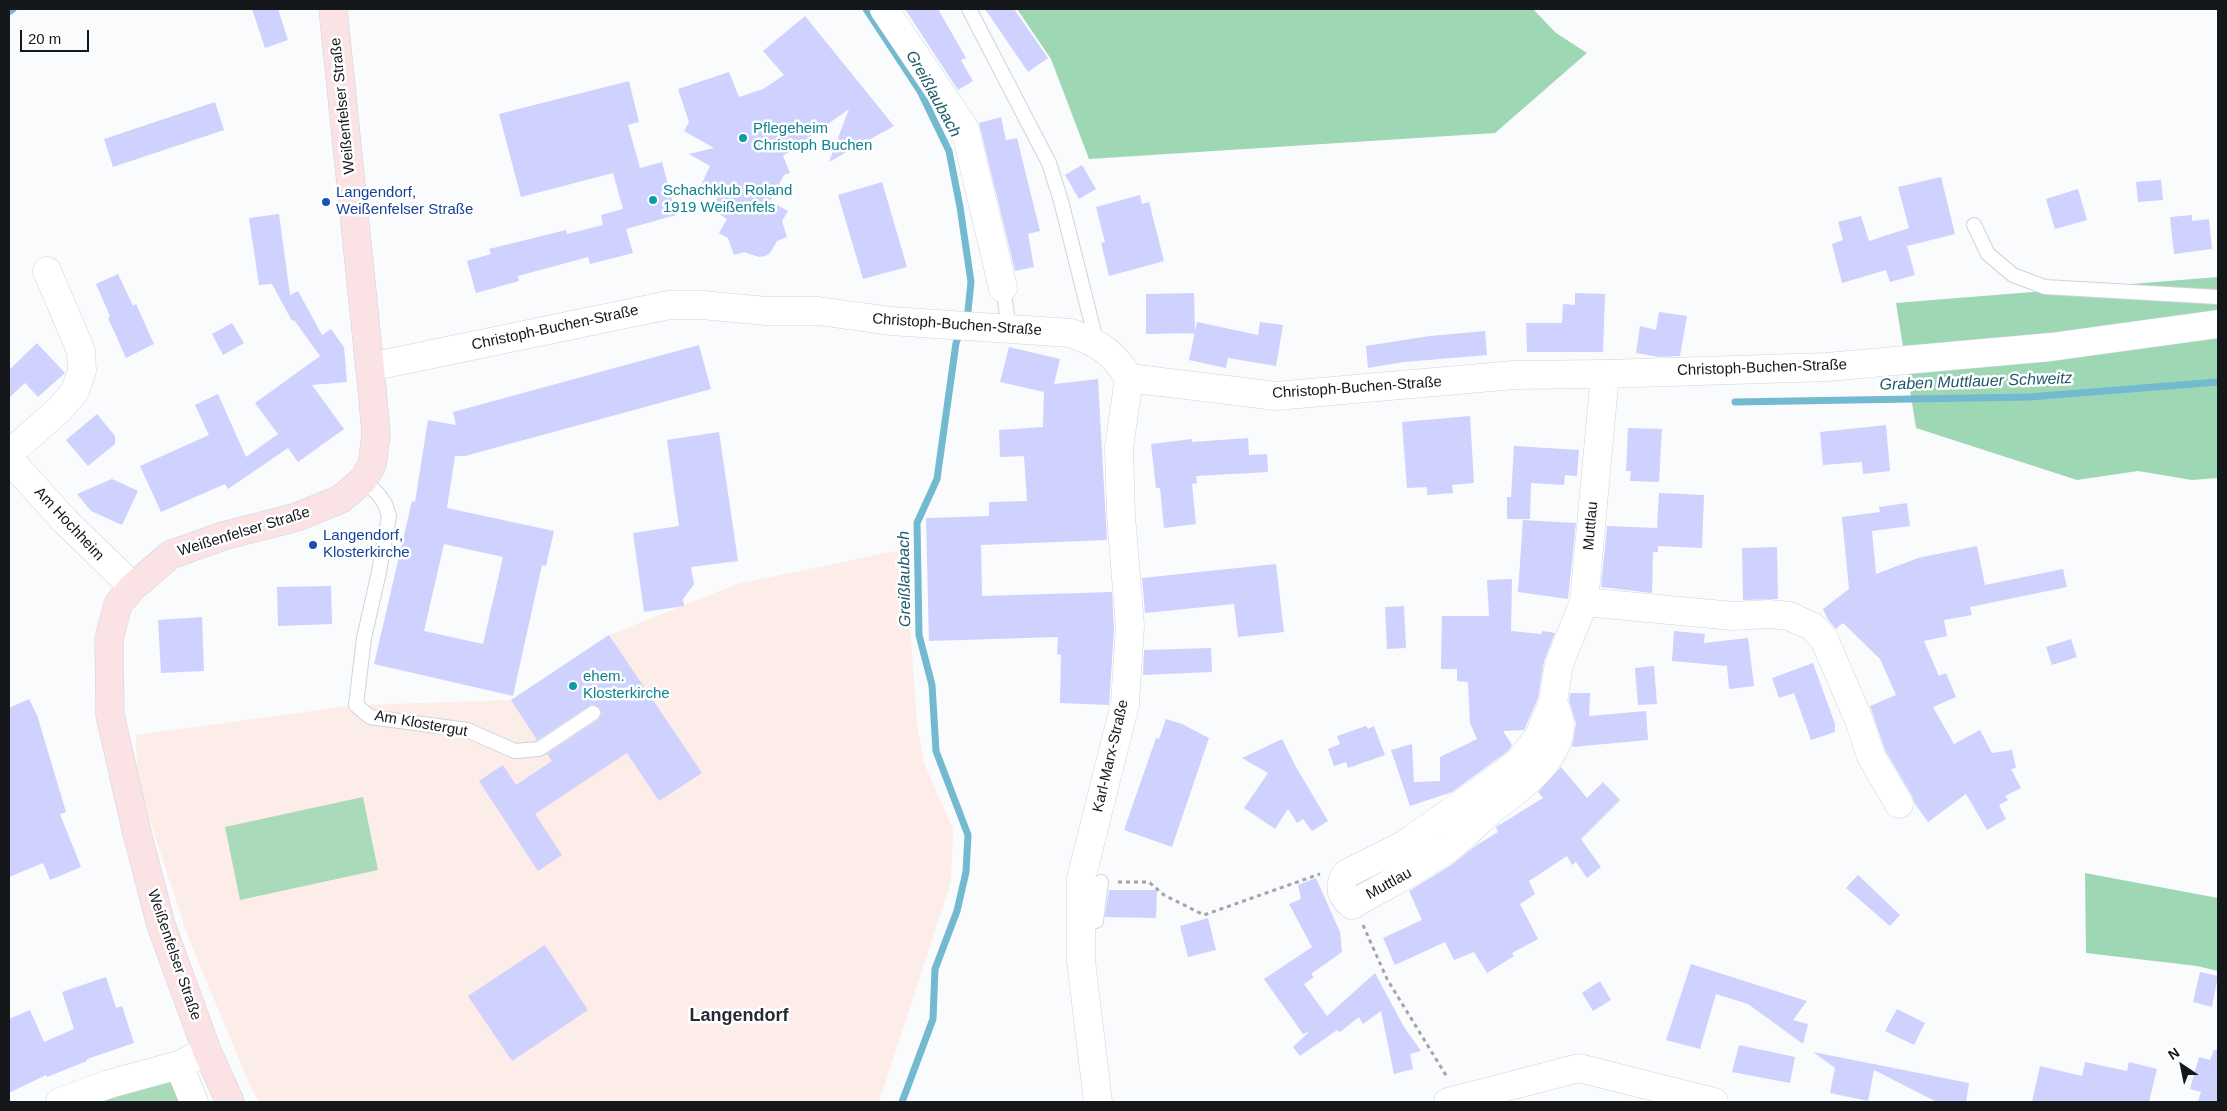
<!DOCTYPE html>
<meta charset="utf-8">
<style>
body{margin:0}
#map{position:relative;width:2227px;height:1111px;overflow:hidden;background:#fafbfd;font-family:Helvetica,sans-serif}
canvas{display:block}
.frame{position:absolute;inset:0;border:10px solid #15181b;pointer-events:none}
.north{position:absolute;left:2157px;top:1041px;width:50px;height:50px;-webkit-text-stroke:4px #fff;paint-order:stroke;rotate:326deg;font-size:14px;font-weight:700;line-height:20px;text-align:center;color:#15181b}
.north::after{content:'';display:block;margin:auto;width:18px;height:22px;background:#15181b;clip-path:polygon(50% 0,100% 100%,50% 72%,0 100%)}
.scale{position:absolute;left:20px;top:30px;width:69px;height:22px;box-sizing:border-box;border:2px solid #15181b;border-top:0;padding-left:6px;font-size:15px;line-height:18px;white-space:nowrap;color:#15181b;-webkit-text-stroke:4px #fff;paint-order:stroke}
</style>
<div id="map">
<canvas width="2227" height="1111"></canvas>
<div class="frame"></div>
<div class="north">N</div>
<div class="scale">20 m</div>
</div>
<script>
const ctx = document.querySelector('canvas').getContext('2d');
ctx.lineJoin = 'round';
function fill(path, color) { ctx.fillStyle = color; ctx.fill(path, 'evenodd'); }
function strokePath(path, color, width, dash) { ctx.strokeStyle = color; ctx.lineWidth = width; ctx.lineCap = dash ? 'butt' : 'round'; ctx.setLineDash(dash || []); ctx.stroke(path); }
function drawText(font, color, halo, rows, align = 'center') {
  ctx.font = font + ' Helvetica,sans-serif'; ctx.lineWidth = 5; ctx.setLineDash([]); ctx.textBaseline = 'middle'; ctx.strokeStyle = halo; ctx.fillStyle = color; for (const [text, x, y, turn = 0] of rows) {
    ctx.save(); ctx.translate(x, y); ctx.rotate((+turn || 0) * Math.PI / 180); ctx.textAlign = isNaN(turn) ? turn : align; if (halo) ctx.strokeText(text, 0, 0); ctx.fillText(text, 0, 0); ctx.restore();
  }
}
fill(new Path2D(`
 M905 549 917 725 924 763 953 829 951 882 879 1102H259L251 1088 188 937 137 781 136 735 356 705 511 700 536 737 634 672 609 635 737 584Z`), '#fdede9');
fill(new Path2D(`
 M363 797 378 870 240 900 225 827Z
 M173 1080 182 1102H99Z`), '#a9dbbb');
fill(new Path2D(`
 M1017 9H1533L1556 33 1587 53 1495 133 1089 159 1051 59Z
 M2218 277V478L2192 480 2138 471 2077 480 1916 428 1896 303Z
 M2085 873 2218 898V971L2197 966 2086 953Z`), '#9ed7b3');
strokePath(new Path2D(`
 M866 9 920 91 949 151 960 207 971 282 968 311 965 320
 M9 12 13 9
 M1735 402 2029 397 2218 382
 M902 1102 933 1019 935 969 957 911 966 872 968 835 936 751 932 685 919 635 917 523 937 479 956 343 960 333`), '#73b9d0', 7);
fill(new Path2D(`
 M252 9H278L288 40 265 48Z
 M905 9H938L966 58 961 60 973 81 958 90Z
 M985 9H1014L1048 58 1028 72Z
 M805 16 894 126 829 162 849 109 783 156 790 173 784 175 770 201 788 211 782 221 787 237 777 241 770 253 765 256 759 257 744 252 734 255 728 238 719 233 727 219 711 209 720 193 702 183 710 166 689 154 714 148 684 131 689 122 678 89 729 72 739 97 763 89 784 75 763 51Z
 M629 81 639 122 628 125 640 168 662 162 676 215 626 229 633 253 590 264 588 257 518 276 519 281 476 293 467 261 491 254 489 249 566 230 567 234 603 225 601 215 623 209 613 173 521 197 499 114Z
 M215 102 224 130 113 167 104 139Z
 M1001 117 1006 140 1017 138 1040 231 1028 234 1034 267 1015 271 979 123Z
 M1082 165 1096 189 1079 199 1065 175Z
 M1941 177 1955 234 1907 246 1915 275 1890 282 1886 270 1842 283 1832 244 1843 240 1838 222 1861 216 1869 241 1909 228 1898 187Z
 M2161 180 2163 200 2138 202 2136 182Z
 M882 182 907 267 863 279 838 195Z
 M2078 189 2087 220 2055 229 2046 199Z
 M1140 195 1142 204 1149 202 1164 261 1109 276 1101 243 1105 242 1096 207Z
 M279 214 290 295 298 291 322 335 331 329 344 347 347 382 312 385 344 429 298 462 288 448 228 489 225 484 161 512 140 466 209 435 195 405 218 394 246 457 278 434 255 403 320 356 294 320 292 321 272 284 259 285 249 218Z
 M2192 215V221L2209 219 2212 249 2174 254 2170 217Z
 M118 274 133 306 136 304 154 344 126 358 108 318 110 316 96 284Z
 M1194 293 1195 333 1146 334V294Z
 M1575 293 1605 294 1603 352H1527L1526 323H1562L1563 304 1575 305Z
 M1659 312 1687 316 1680 356 1659 357 1636 353 1640 326 1656 330Z
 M1197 322 1258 335 1260 322 1283 325 1276 366 1228 358 1226 368 1189 360Z
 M232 323 244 343 223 355 212 334Z
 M1485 331 1487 355 1404 362 1368 368 1366 346 1430 336Z
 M37 343 65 373 38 397 25 383 9 398V370Z
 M699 345 711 389 465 456H455L447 508 554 531 546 566 542 565 513 696 374 664 412 501 415 502 428 420 456 425 453 412ZM444 544 503 557 483 644 424 631Z
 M1009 347 1060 359 1054 384 1098 379 1107 540 981 545 982 596 1112 592 1114 630 1109 705 1060 703 1061 655 1057 654 1058 637 929 641 926 518 989 516V502L1027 501 1024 456 1000 457 999 430 1043 427 1044 392 1000 382Z
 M97 414 115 436V444L88 466 66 440Z
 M1470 416 1474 483 1452 485 1453 493 1427 495V487L1407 488 1402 422Z
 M1886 425 1890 471 1863 474 1862 462 1823 465 1820 432Z
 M1628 428 1662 429 1659 482 1630 481 1631 471H1626Z
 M719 432 738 561 691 567 694 584 683 599 684 606 644 612 633 533 679 526 667 440Z
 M1248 438 1249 455 1267 454 1268 472 1196 476 1197 483 1192 484 1196 524 1164 528 1160 488H1156L1151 444 1192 439V442Z
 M1514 446 1579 450 1577 476 1565 475 1564 485 1531 483 1530 519H1507V497H1511Z
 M112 479 138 491 122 525 91 511 77 494Z
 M1659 493 1704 495 1702 548 1658 546V552H1653L1652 593 1601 587 1607 526 1657 528Z
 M1907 503 1910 526 1872 531 1876 574 1918 558 1977 546 1985 585 2063 569 2067 587 1970 607 1972 615 1944 620 1947 636 1924 641 1939 676 1946 673 1956 697 1933 707 1954 744 1980 730 1992 753 2012 750 2016 768 2011 769 2021 788 2005 796 2008 800 1999 805 2006 819 1987 830 1966 794 1928 822 1915 804 1912 796 1885 750 1870 706 1896 695 1880 659 1843 623 1836 629 1828 620 1823 609 1849 589 1842 517 1880 512 1879 507Z
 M1523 520 1576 523 1568 599 1518 592Z
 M1777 547 1778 599 1743 600 1742 548Z
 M1276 564 1284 632 1238 637 1234 604 1145 613 1142 578Z
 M1512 579 1511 631 1541 634 1543 631 1555 633 1544 661 1538 698 1525 728 1524 730 1503 731 1512 745 1508 751 1452 792 1410 806 1391 750 1412 744 1414 782 1440 781V757L1477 739 1470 723 1468 682 1457 681V669H1441L1442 616H1489L1487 580Z
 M331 586 332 624 278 626 277 587Z
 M1404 606 1406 648 1387 649 1385 607Z
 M202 617 204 671 161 673 158 620Z
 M1674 631 1705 634 1704 643 1748 638 1754 686 1729 689 1727 666 1672 661Z
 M609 635 702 773 659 801 627 753 535 814 562 855 538 871 479 781 503 765 516 785 552 761 547 754 598 720 602 713 600 709 592 704 537 740 511 700Z
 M2071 639 2077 657 2052 665 2046 647Z
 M1211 648 1212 672 1143 675 1144 650Z
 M1813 663 1835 724V732L1811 740 1794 693 1779 698 1772 678Z
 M1654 666 1657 704 1638 705 1635 668Z
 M1570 693H1590L1589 716 1646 711 1648 740 1572 747 1576 724 1569 700Z
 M29 699 37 715 66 812 60 814 81 867 50 880 43 863 9 877V708Z
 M1166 719 1182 724 1209 738 1172 847 1124 830 1156 738 1159 739Z
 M1366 726 1368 729 1374 726 1385 755 1348 768 1346 762 1334 766 1328 749 1340 744 1337 736Z
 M1282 739 1296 767 1328 821 1312 831 1303 819 1297 823 1288 809 1275 829 1244 808 1268 773 1242 758Z
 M1561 767 1587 798 1603 782 1620 800 1581 839 1601 867 1587 878 1576 862 1572 865 1567 856 1529 881 1535 894 1520 904 1538 939 1512 953 1514 956 1487 973 1474 952 1454 960 1445 942 1395 965 1383 938 1422 920 1409 891 1450 866 1477 845 1498 832 1496 827 1543 798 1538 792Z
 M1858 875 1900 915 1890 926 1846 888Z
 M1316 878 1340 932 1342 952 1311 974 1314 977 1304 984 1327 1016 1375 973 1404 1027 1421 1051 1410 1054 1413 1069 1394 1074 1381 1011 1363 1024 1359 1017 1340 1032 1337 1030 1300 1056 1293 1047 1310 1031 1303 1034 1264 979 1312 947 1289 904 1301 899 1298 885Z
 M1109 890H1157L1156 918 1105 917Z
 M1208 918 1216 950 1188 957 1180 926Z
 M545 945 588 1010 512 1061 468 996Z
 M1691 964 1807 1001 1793 1020 1808 1024 1803 1044 1748 1004 1716 994 1700 1049 1666 1040Z
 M2200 972 2218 976 2212 1007 2193 1002Z
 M106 977 116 1008 122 1006 134 1043 87 1059V1061L47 1077 46 1075 9 1093V1019L30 1010 44 1042 74 1029 62 992Z
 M1600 981 1611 1000 1593 1011 1582 993Z
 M1897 1009 1925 1023 1914 1045 1885 1031Z
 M1739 1045 1795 1057 1790 1083 1732 1072Z
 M2214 1050H2218V1102H2198L2201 1092 2190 1089 2199 1057 2210 1060Z
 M1813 1052 1969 1083 1966 1102H1937L1874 1070 1868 1101 1830 1093 1835 1068Z
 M2085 1062 2127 1071 2129 1062 2157 1069 2149 1102H2032L2040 1066 2082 1076Z`), '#cfd1fe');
const lane = new Path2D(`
 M969 9 1049 163 1061 201 1097 344
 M1974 225 1988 254 2013 275 2045 287 2218 297
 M1003 288 1009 328
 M363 480 378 494 385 504 389 516 379 572 364 638 356 705 370 717 467 730 515 751 539 749 593 713
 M1082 924 1096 921 1101 882`);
const street = new Path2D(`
 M884 9 965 129 1003 288
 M370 367 669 305H702L766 311H818L891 321 1071 333C1101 345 1111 350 1129 378
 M1129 378 1276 396 1514 375 1605 374 1827 367 2051 347 2218 324
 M9 454 60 409 75 391 82 371 81 351 47 271
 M9 459 65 521 133 587
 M1584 602 1733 616 1769 614 1789 616 1813 627 1824 639 1859 720 1871 756 1899 804
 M1553 702C1558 715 1563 725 1558 739 1548 769 1518 789 1494 808 1480 819 1468 833 1454 844 1422 868 1386 885 1352 905 1341 896 1338 887 1346 874L1404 845 1484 788 1519 762 1539 736 1553 702 1559 664 1584 602 1605 374
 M179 1065 194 1102
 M60 1102 109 1084 179 1065 207 1051
 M1098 1102 1081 961V879L1125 704 1130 626 1121 516 1119 448 1129 378
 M1448 1102 1579 1068 1714 1102`);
const secondary = new Path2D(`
 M230 1102 207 1051 161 925 136 829 110 715 109 639 118 604 133 587 170 555 223 536 297 517 341 499 363 480 372 465 376 434 372 389 333 9`);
strokePath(lane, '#cdd4de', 16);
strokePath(street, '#cdd4de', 29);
strokePath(secondary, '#cdd4de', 29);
strokePath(new Path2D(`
 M1118 882H1149L1164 895 1204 915 1320 874
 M1363 925 1387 979 1447 1077`), '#a4a5a8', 3, [4, 4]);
strokePath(lane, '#fff', 14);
strokePath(street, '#fff', 28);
strokePath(secondary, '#fbe2e4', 28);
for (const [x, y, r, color] of [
 [743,138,5,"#0f9aa8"],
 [653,200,5,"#0f9aa8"],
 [326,202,5,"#1a4fb4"],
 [313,545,5,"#1a4fb4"],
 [573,686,5,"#0f9aa8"]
]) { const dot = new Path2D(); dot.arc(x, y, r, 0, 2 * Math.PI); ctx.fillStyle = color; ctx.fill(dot); strokePath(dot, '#fff', 2); }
drawText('15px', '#15181b', '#fff', [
 ["Weißenfelser Straße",343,106,-96],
 ["Christoph-Buchen-Straße",957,325,4],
 ["Christoph-Buchen-Straße",555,328,-12],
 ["Christoph-Buchen-Straße",1762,368,-2],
 ["Christoph-Buchen-Straße",1357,388,-4],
 ["Am Hochheim",69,524,47],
 ["Muttlau",1591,526,-85],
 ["Weißenfelser Straße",244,532,-17],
 ["Am Klostergut",421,724,10],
 ["Karl-Marx-Straße",1111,756,-77],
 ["Muttlau",1389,884,-29],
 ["Weißenfelser Straße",174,955,71]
]);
drawText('15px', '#0d838f', '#fff', [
 ["Pflegeheim",753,129],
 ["Christoph Buchen",753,146],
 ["Schachklub Roland",663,191],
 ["1919 Weißenfels",663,208],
 ["ehem.",583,677],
 ["Klosterkirche",583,694]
], 'left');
drawText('15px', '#164399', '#fff', [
 ["Langendorf,",336,193],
 ["Weißenfelser Straße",336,210],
 ["Langendorf,",323,536],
 ["Klosterkirche",323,553]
], 'left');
drawText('italic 16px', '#215a6b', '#fff', [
 ["Greißlaubach",933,94,61],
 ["Graben Muttlauer Schweitz",1976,382,-2],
 ["Greißlaubach",905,579,-91]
]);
drawText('bold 18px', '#262b33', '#fff', [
 ["Langendorf",739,1016]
]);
</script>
